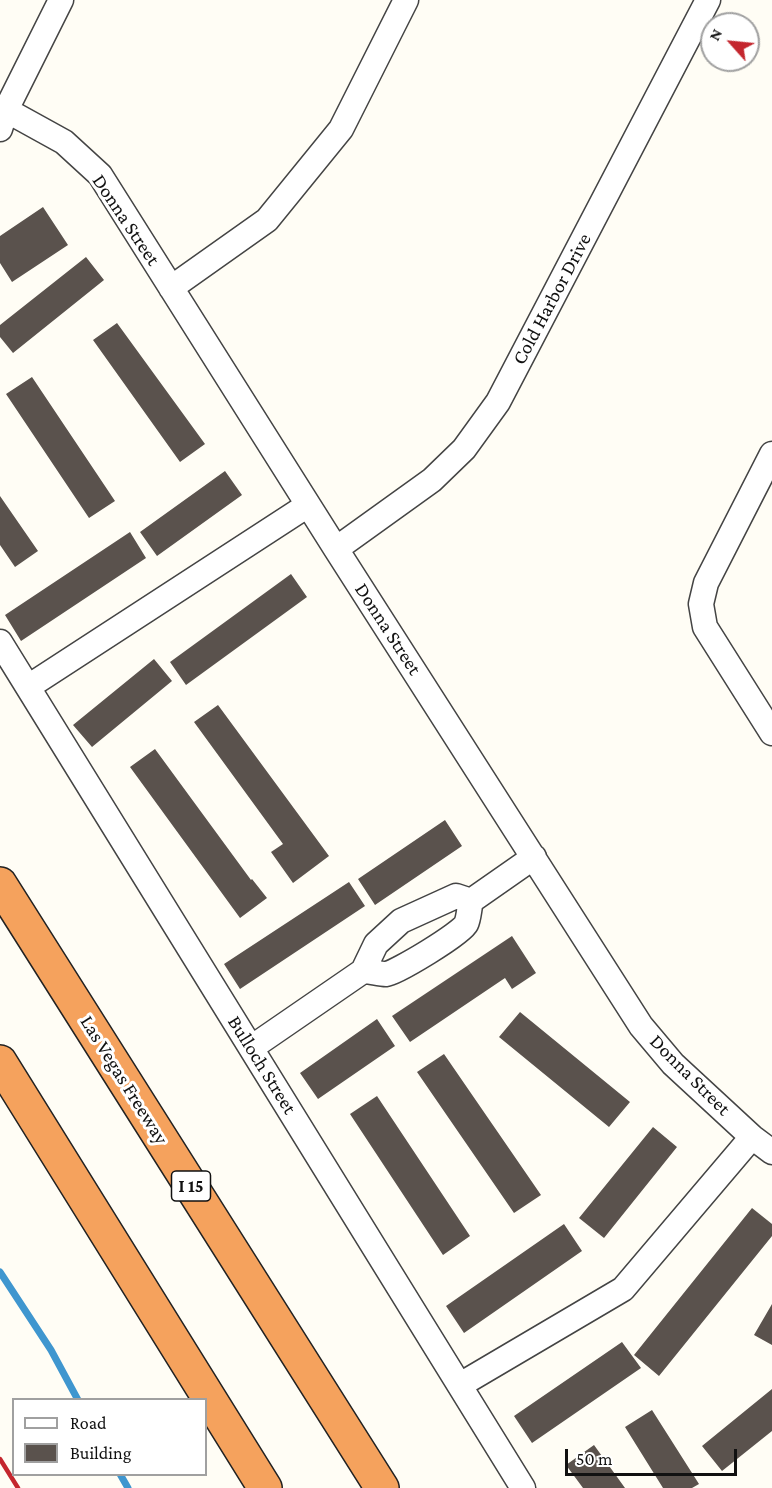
<!DOCTYPE html>
<style>
body{margin:0}
#map{position:relative;width:772px;height:1488px;overflow:hidden;background:#fffdf5;font-family:"Crimson Pro",serif}
canvas{display:block}
.legend{position:absolute;left:12px;top:1398px;width:195px;height:78px;box-sizing:border-box;background:#fff;border:2px solid #a0a0a0;margin:0;padding:8px 10px;list-style:none;font-size:18px;color:#111}
.legend li{display:flex;align-items:center;gap:12px;height:30px}
.legend b{width:30px;border:2px solid #a0a0a0}
.north{position:absolute;left:700px;top:12px;width:60px;height:60px;box-sizing:border-box;background:#fff;border:2px solid #a0a0a0;border-radius:50%;rotate:297deg;font-size:16px;font-weight:700;line-height:24px;text-align:center;color:#111}
.north::after{content:'';display:block;margin:auto;width:21px;height:27px;background:#c4262e;clip-path:polygon(50% 0,100% 100%,50% 72%,0 100%)}
.scale{position:absolute;left:565px;top:1449px;width:172px;height:27px;box-sizing:border-box;border:3px solid #111;border-top:0;padding-left:8px;font-size:18px;line-height:21px;white-space:nowrap;color:#111;-webkit-text-stroke:4px #fff;paint-order:stroke}
</style>
<div id="map">
<canvas width="772" height="1488"></canvas>
<ul class="legend">
<li><b style="height:8px;background:#fff"></b>Road</li>
<li><b style="height:16px;background:#5a524d"></b>Building</li>
</ul>
<div class="north">N</div>
<div class="scale">50 m</div>
</div>
<script>
const ctx = document.querySelector('canvas').getContext('2d');
ctx.lineJoin = 'round';
function strokePath(path, color, width, dash) { ctx.strokeStyle = color; ctx.lineWidth = width; ctx.lineCap = dash ? 'butt' : 'round'; ctx.setLineDash(dash || []); ctx.stroke(path); }
function fill(path, color) { ctx.fillStyle = color; ctx.fill(path, 'evenodd'); }
function drawText(font, color, halo, rows, align = 'center') {
  ctx.font = font + ' "Crimson Pro",serif'; ctx.lineWidth = 6; ctx.setLineDash([]); ctx.textBaseline = 'middle'; ctx.strokeStyle = halo; ctx.fillStyle = color; for (const [text, x, y, turn = 0] of rows) {
    ctx.save(); ctx.translate(x, y); ctx.rotate((+turn || 0) * Math.PI / 180); ctx.textAlign = isNaN(turn) ? turn : align; if (halo) ctx.strokeText(text, 0, 0); ctx.fillText(text, 0, 0); ctx.restore();
  }
}
strokePath(new Path2D(`
 M0 1272 51 1350 78 1400
 M120 1474 128 1488`), '#3f96cf', 7);
fill(new Path2D(`
 M43 207 68 245 12 282 0 263V236Z
 M86 257 104 280 13 353 0 337V325Z
 M117 323 205 444 180 462 93 340Z
 M32 377 115 501 89 518 6 394Z
 M225 471 242 495 157 556 140 532Z
 M0 496 38 551 15 567 0 545Z
 M130 532 146 558 21 641 5 615Z
 M291 574 307 597 186 685 170 662Z
 M154 659 172 681 92 747 73 725Z
 M218 705 329 856 293 883 271 852 283 844 194 722Z
 M155 749 251 880 252 879 267 898 240 918 130 767Z
 M445 820 462 846 375 905 358 879Z
 M349 882 365 906 240 989 224 964Z
 M512 936 536 973 512 989 505 978 410 1042 392 1016Z
 M520 1012 630 1102 609 1127 499 1037Z
 M377 1019 395 1046 318 1099 300 1073Z
 M444 1054 541 1195 514 1213 417 1072Z
 M377 1096 470 1236 443 1255 350 1114Z
 M653 1127 677 1147 604 1238 579 1218Z
 M752 1208 772 1224V1236L659 1376 634 1355Z
 M564 1224 582 1251 464 1333 446 1306Z
 M772 1304V1345L754 1335Z
 M622 1342 641 1368 532 1443 514 1416Z
 M772 1389V1431L722 1471 702 1446Z
 M652 1410 699 1484 692 1488H663L625 1427Z
 M594 1445 625 1488H583L566 1465Z`), '#5a524d');
const minor = new Path2D(`
 M6 110 64 142 100 175 336 549 641 1026 673 1064 752 1137 772 1152
 M0 129 6 110 61 0
 M171 288 267 220 341 129 406 0
 M772 454 706 583 701 604 705 627 772 733
 M336 549 432 480 464 449 498 402 708 0
 M0 642 523 1488
 M28 687 308 505
 M363 971C370 971 379 974 386 974 396 973 462 933 466 924 469 918 469 908 471 901L534 857
 M251 1048 363 971 376 944 401 921 456 896 471 901
 M460 1385 623 1289 752 1137`);
const highway = new Path2D(`
 M0 884 382 1488
 M0 1062 265 1488`);
strokePath(minor, '#444', 27);
strokePath(highway, '#222', 36);
strokePath(minor, '#fff', 24);
strokePath(highway, '#f5a25d', 33);
strokePath(new Path2D(`
 M0 1459 18 1488`), '#c4262e', 4.5);
for (const [x, y, w] of [
 [191,1186,39]
]) { const box = new Path2D(); box.roundRect(x - w / 2, y - 15, w, 30, 4.5); ctx.fillStyle = '#fff'; ctx.fill(box); strokePath(box, '#111', 1.5); }
drawText('bold 18px', '#111', null, [
 ["I 15",191,1186]
]);
drawText('20px', '#111', '#fff', [
 ["Donna Street",126,220,56],
 ["Cold Harbor Drive",552,299,-62],
 ["Donna Street",388,629,57],
 ["Bulloch Street",262,1065,58],
 ["Donna Street",690,1075,45],
 ["Las Vegas Freeway",124,1080,58]
]);
</script>
